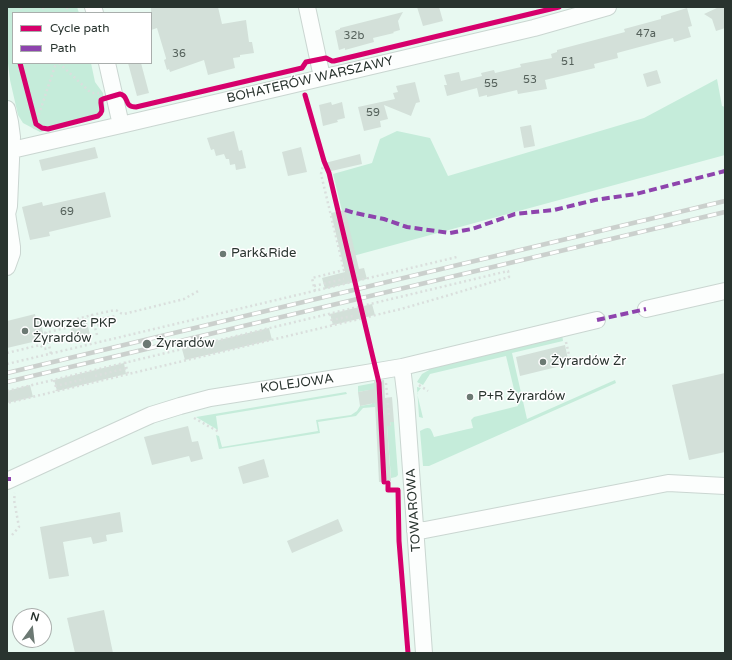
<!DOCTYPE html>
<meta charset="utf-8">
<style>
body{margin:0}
#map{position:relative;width:732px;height:660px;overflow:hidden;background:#e8f9f1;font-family:"Varela Round",sans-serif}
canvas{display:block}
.frame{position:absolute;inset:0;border:8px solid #29342f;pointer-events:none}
.legend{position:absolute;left:12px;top:12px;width:140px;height:52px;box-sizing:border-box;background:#fff;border:1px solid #a9aeac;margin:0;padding:5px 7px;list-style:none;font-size:12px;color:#29342f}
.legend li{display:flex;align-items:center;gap:8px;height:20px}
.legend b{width:20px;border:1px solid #a9aeac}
.north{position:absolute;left:12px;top:608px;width:40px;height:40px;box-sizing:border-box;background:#fff;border:1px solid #a9aeac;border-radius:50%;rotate:15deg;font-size:11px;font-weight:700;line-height:16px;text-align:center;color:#29342f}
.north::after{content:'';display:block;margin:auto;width:14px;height:18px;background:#6c7973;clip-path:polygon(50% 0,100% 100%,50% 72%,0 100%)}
</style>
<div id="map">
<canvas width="732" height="660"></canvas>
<div class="frame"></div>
<ul class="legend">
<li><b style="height:5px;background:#d6006c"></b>Cycle path</li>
<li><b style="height:5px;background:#8e44ad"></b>Path</li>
</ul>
<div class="north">N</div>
</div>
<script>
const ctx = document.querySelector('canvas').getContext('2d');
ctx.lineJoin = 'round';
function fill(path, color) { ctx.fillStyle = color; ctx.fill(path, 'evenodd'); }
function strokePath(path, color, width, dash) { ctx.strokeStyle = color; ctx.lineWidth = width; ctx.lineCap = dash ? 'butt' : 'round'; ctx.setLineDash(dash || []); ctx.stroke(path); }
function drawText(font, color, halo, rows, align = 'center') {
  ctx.font = font + ' "Varela Round",sans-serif'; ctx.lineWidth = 3; ctx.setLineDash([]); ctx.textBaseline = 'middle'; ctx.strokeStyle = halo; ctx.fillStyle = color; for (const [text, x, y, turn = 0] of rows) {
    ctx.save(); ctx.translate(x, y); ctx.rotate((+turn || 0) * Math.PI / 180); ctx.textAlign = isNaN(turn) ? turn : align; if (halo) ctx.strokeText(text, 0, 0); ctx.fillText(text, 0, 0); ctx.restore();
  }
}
fill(new Path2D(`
 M7 7H77L79 13H13V63H91L95 82 103 93 105 111 100 117 40 132 23 123 18 115 10 80 7 55Z
 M717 79 722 106 725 107V155L353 256 333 174 372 163 380 139 397 131 430 138 448 176 644 118Z
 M562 334 563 341 512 353 527 419 615 380 616 383 429 466H423L420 431C430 425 431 428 434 437L468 429 473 428 471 420 474 417 518 406 506 356 430 374 423 385 417 382 422 374 429 370 428 366Z
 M374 383 375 407 363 408 356 416 318 422 320 433 219 449 216 435 219 436 222 447 318 431 316 420 351 415 357 411 360 406 372 404 370 390 358 392V386Z
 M417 387 421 388 417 393 423 418 419 417Z
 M346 392 347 394 216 416 218 430 196 417Z
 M390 422H394L398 475 396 477 391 478 387 426H391Z`), '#c5ecda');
fill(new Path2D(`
 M151 7H218L222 24 246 20 249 42H252L254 53 240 55V57L233 58 235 68 208 75 204 60 170 72 169 69 167 70 164 60 166 59V58L157 28 151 30Z
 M417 7H439L443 21 423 26Z
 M719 7H725V28L716 31 712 19 704 14Z
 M687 8 692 26 688 27 691 37 674 42 673 38 617 53 618 58 594 64 595 68 545 80 547 89 518 94 517 90 487 97V95L479 97 477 88 447 96 444 85H447L444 75 459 72 461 81 482 76 481 73 494 70 495 73 521 67 520 64 552 58 551 54 557 52V50L625 32 624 29 661 19V16Z
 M403 12 398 21 400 30 393 32 394 33 373 38 374 42 345 50V48L339 50 335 31 340 29V28Z
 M128 63H141L149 93 137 96Z
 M657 70 661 83 647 87 643 74Z
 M415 82 420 102 416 103 411 116 384 105 388 119 380 121 381 127 364 131 358 107 395 99 393 93 398 92 396 86Z
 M331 102 332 105 342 102 345 118 337 120 338 122 323 126 319 105Z
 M531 125 535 146 524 148 520 127Z
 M234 131 239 151 242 150 246 168 236 170 235 164 230 165 229 159H226L224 154 216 156 214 149 211 150 207 138Z
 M95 147 98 158 42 171 39 160Z
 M301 147 307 172 288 176 282 152Z
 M360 154 362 164 327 172 325 163Z
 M105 192 111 217 49 232 50 236 30 240 22 207 42 202 43 206Z
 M345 210 359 269 364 268 367 279 325 289 322 278 345 272 331 213Z
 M372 304 375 315 333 325 330 314Z
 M35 314 36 319 40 318 44 337 40 339 41 340 7 348V321Z
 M86 318 90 335 73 339 69 322Z
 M269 328 272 340 185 360 182 349Z
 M565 345 569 364 520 376 516 357Z
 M124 363 126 374 57 391 54 380Z
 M725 373V452L689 460 672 385Z
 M384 380 385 398 392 397 394 422H390L391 426H387L391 481 379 482 375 403 360 406 358 392 374 389V381Z
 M30 385 33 397 7 403V391Z
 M188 426 192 442 198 441 203 459 191 462 189 456 152 465 144 437Z
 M264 459 269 477 243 484 238 467Z
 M120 512 123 532 106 535 107 541 93 544 91 537 63 542 69 576 49 579 40 527Z
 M338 519 343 531 292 553 287 541Z
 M104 610 113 653H75L67 618Z`), '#d3e0d9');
const minor = new Path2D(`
 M93 7 95 13
 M307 7 322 77
 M107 63 121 125
 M7 109 10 122 12 137 9 206 7 214
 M12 150 121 125 534 28 608 7
 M7 267 12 253V247L7 213
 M646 309 725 291
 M402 367 406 400 424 653
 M7 481 96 440 151 415 180 406 210 398 349 376 402 367 597 320
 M415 531 425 530 668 483 725 486`);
strokePath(minor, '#cad6d1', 18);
strokePath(new Path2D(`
 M21 7 22 13
 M43 7 44 13
 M67 7 68 13
 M59 63 89 91 92 93H99
 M34 129 56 63
 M355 282 353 276 361 274
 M314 286 344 279
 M315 291 312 278 344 270 321 174 324 161
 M359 307 360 314 370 311
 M330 314 333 325
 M77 319 92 315
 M331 320 353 316
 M93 321 115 316 116 321 95 326
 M46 332 51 354
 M44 333 78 325 81 337
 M97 335 92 315 115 310C119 311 120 314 124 314L184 299 200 290
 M566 342 570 359H568
 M7 353 40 345 44 349 49 348
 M125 362 128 374
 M7 364 457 257
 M95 376 127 368
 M54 380 57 391
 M386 383 389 416
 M419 385 428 391
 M55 386 85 379
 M7 391 508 271 509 277 446 296 401 309 7 403
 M194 418 219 432
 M12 535 19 527 14 500 15 493`), '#dadfdd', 2.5, [2, 3]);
strokePath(minor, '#fcfefd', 16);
const rail = new Path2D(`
 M7 373 725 201
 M7 382 725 212`);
strokePath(rail, '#cbd0cd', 4.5);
strokePath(rail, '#fff', 3, [9]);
strokePath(new Path2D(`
 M345 210 355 213 384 219 407 227 450 233 472 229 515 214 554 210 595 200 636 194 725 171
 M597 320 646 309
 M7 479H11`), '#8e44ad', 4, [8, 4]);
strokePath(new Path2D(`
 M20 63 36 124 42 128 48 129 98 116C105 111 100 107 101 100L103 99 120 94C130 96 123 107 136 107L302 68 306 62 326 58 332 61H334L559 7
 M305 95 324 161 329 173 379 383 384 482
 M388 483V490H398L399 541 408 653`), '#d6006c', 5);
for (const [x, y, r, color] of [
 [223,254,4,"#6c7973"],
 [25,331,4,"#6c7973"],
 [147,344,5,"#6c7973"],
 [543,362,4,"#6c7973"],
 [470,397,4,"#6c7973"]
]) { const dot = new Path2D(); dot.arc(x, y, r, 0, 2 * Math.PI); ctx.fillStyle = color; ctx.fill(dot); strokePath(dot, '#fff', 1.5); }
drawText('11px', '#55615b', null, [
 ["47a",646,34],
 ["32b",354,36],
 ["36",179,54],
 ["51",568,62],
 ["53",530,80],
 ["55",491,84],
 ["59",373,113],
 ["69",67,212]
]);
drawText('13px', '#29342f', '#fff', [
 ["BOHATERÓW WARSZAWY",310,80,-13],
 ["KOLEJOWA",297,384,-8],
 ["TOWAROWA",414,510,-94]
]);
drawText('13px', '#29342f', '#fff', [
 ["Park&Ride",231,254],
 ["Dworzec PKP",33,324],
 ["Żyrardów",33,339],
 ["Żyrardów",156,344],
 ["Żyrardów Żr",551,362],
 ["P+R Żyrardów",478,397]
], 'left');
</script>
